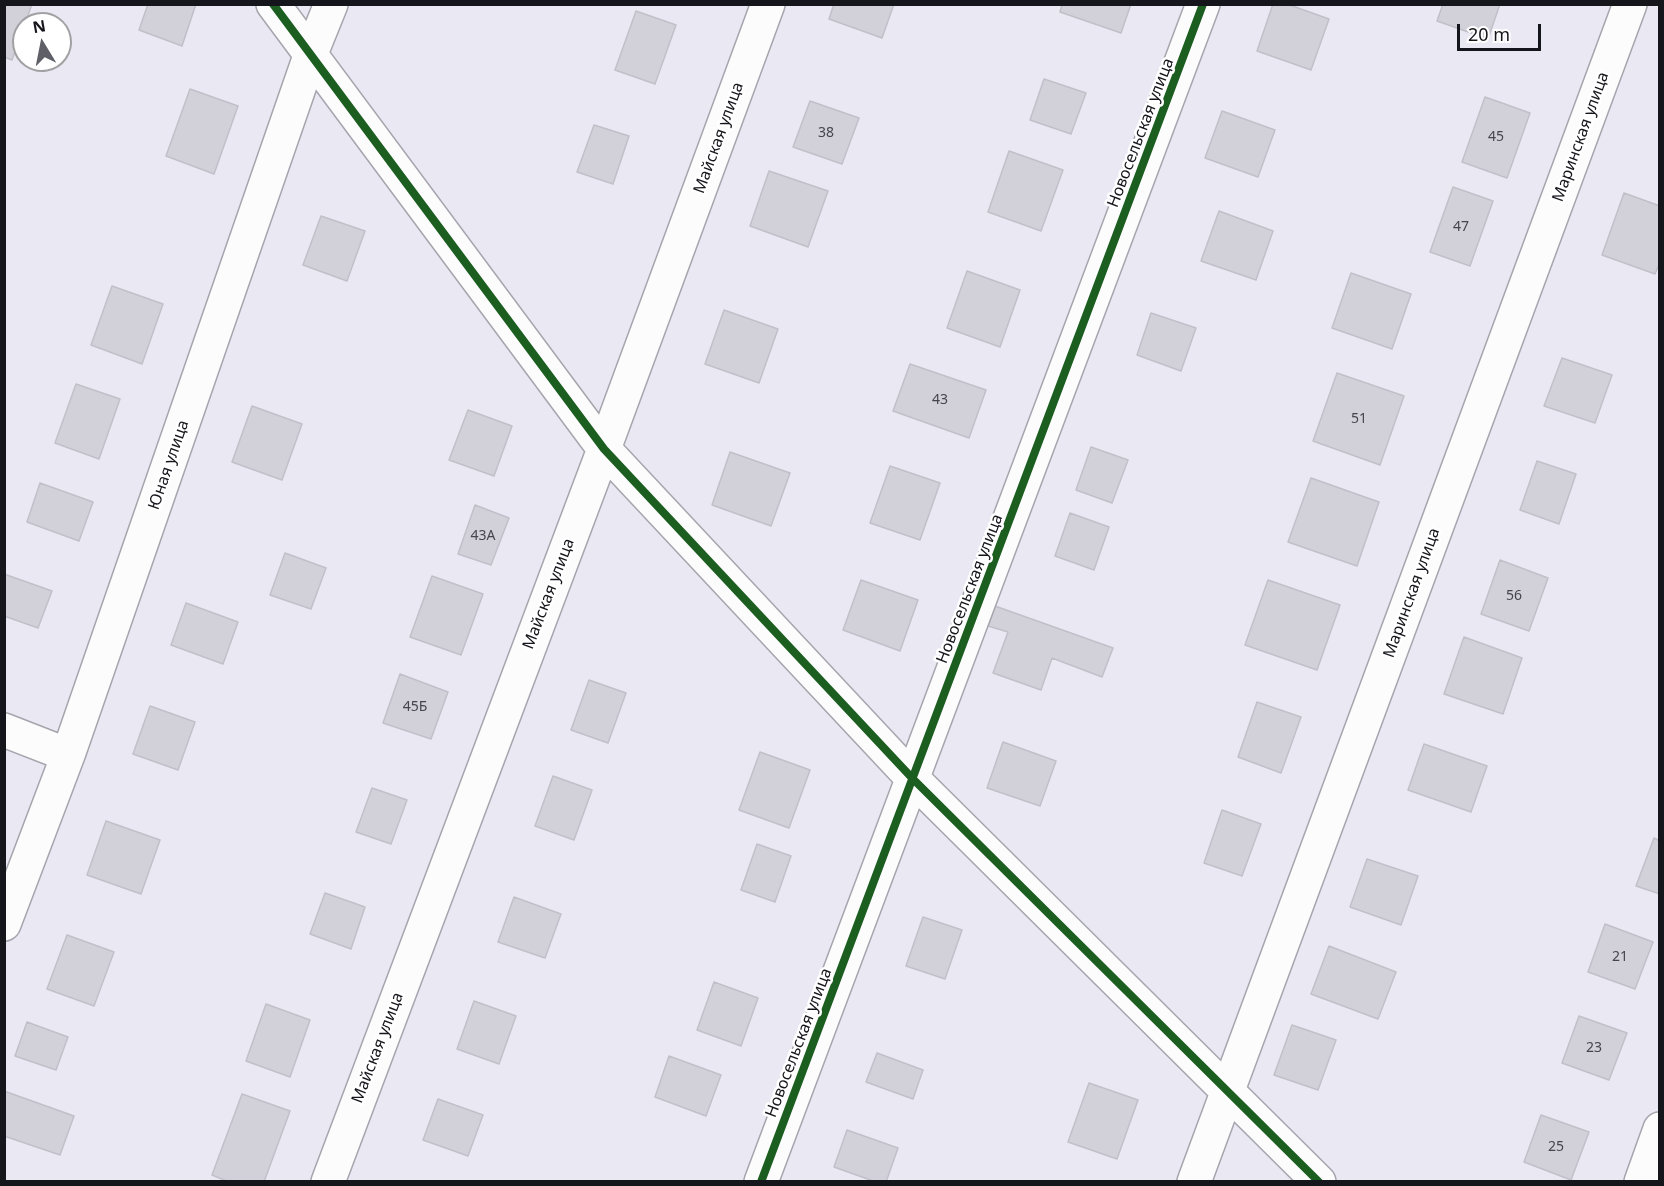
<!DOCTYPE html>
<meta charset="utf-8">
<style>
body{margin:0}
#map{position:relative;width:1664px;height:1186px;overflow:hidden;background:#e9e8f3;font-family:"Noto Sans",sans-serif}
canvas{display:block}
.frame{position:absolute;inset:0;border:6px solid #15151c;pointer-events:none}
.north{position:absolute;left:12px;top:12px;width:60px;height:60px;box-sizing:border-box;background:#fff;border:2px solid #a1a1a4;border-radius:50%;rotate:350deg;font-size:16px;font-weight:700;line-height:24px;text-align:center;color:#15151c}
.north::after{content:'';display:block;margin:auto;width:21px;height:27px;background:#5f5f67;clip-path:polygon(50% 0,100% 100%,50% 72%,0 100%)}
.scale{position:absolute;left:1457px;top:24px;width:84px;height:27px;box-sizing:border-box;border:3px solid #15151c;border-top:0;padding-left:8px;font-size:18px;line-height:21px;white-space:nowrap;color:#15151c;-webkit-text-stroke:4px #fff;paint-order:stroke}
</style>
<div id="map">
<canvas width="1664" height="1186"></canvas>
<div class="frame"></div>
<div class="north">N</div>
<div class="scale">20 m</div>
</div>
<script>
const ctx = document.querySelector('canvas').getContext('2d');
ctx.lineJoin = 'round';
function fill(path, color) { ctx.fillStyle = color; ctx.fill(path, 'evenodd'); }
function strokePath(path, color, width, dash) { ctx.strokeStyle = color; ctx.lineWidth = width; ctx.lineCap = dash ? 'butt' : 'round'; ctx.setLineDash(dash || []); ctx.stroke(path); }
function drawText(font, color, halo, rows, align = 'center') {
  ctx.font = font + ' "Noto Sans",sans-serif'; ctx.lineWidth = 5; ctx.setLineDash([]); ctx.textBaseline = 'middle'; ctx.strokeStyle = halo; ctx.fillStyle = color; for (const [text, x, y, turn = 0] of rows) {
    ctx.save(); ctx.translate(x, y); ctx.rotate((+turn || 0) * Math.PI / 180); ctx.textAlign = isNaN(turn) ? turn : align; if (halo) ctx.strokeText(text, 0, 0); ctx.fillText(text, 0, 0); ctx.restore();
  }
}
const building = new Path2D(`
 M4 4H32L12 60 4 57Z
 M148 4H196L182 46 139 30Z
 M834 4H894L882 38 829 19Z
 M1062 4H1131L1121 33 1060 12Z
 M1273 4H1287L1329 19 1311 70 1257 51Z
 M1443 4H1500L1488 39 1437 21Z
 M636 11 676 25 655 84 615 70Z
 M1044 79 1086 93 1071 134 1030 120Z
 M190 89 238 106 214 174 166 156Z
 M1485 97 1530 113 1507 178 1462 162Z
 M810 101 859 118 842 164 793 147Z
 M1222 111 1275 130 1258 177 1205 158Z
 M594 125 629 136 613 184 577 172Z
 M1009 151 1063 170 1041 231 988 212Z
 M769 171 828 191 808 247 750 226Z
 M1453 187 1493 201 1470 266 1430 252Z
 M1624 193 1660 206V262L1655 274 1602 255Z
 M1219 211 1273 231 1256 280 1201 261Z
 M321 216 365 231 347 281 303 265Z
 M967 271 1020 290 1000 347 947 328Z
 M1351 273 1411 294 1392 349 1332 328Z
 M112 286 163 304 142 364 91 345Z
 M724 310 778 329 759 383 705 364Z
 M1151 313 1196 328 1181 371 1137 355Z
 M1562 358 1612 375 1595 423 1544 406Z
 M910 364 986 390 969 438 893 411Z
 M1337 373 1404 396 1380 465 1313 441Z
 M76 384 120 399 99 459 55 443Z
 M252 406 302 424 282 480 232 462Z
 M468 410 512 426 494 476 449 460Z
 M1091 447 1128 460 1112 503 1076 490Z
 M730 452 790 473 771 526 712 505Z
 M1537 461 1576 474 1559 524 1520 510Z
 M890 466 940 483 920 540 870 523Z
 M1311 478 1379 502 1357 566 1288 542Z
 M40 483 93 502 79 541 27 522Z
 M475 505 509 518 491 565 458 554Z
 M1070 513 1109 527 1094 570 1055 556Z
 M285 553 326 568 311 609 270 595Z
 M1500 560 1548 578 1529 631 1481 614Z
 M4 574 52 591 38 628 4 616Z
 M432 576 483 594 461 655 410 637Z
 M861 580 918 600 900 651 843 630Z
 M1268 580 1340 605 1317 670 1245 645Z
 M186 603 238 622 223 664 171 645Z
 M995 606 1113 648 1102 677 1052 658 1041 690 993 673 1008 632 988 626Z
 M1464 637 1522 658 1503 714 1444 694Z
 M400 674 448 692 431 739 383 723Z
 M589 680 626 693 608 743 571 730Z
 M1257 702 1301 717 1281 773 1238 757Z
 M150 706 195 722 178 770 133 754Z
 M1003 742 1056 761 1040 806 987 788Z
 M1424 744 1487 766 1471 812 1408 790Z
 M760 752 810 770 789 828 739 810Z
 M553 776 592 790 574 840 535 826Z
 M372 788 407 800 391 844 356 832Z
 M1222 810 1261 824 1242 876 1204 863Z
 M106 821 160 840 141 894 87 875Z
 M1654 838 1660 841V894L1636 886Z
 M757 844 791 856 775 902 741 890Z
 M1367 859 1418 876 1401 925 1350 907Z
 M325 893 365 907 351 949 310 934Z
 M514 897 561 914 545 958 498 942Z
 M923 917 962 930 945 979 906 966Z
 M1605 924 1653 942 1635 989 1588 972Z
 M67 935 114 952 94 1006 47 989Z
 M1329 946 1396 972 1378 1019 1311 994Z
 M714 982 758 998 741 1046 697 1030Z
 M474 1001 516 1016 499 1064 457 1049Z
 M266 1004 310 1020 290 1077 246 1061Z
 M1579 1016 1627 1033 1609 1080 1562 1063Z
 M27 1022 68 1037 56 1070 15 1056Z
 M1292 1025 1336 1040 1318 1090 1274 1075Z
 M877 1053 923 1070 913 1099 866 1082Z
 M669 1056 721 1075 706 1116 655 1097Z
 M1089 1083 1138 1100 1117 1159 1068 1142Z
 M4 1091 74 1116 60 1155 4 1136Z
 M242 1094 290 1111 264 1182H229L212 1175Z
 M438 1099 483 1115 468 1156 423 1140Z
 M1541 1115 1589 1132 1571 1180 1524 1162Z
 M847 1130 898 1148 886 1182H876L834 1167Z`);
fill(building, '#d2d1da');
strokePath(building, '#c1c0c9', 1.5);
const minor = new Path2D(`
 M273 4 604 449 913 779 1319 1182
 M4 730 68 755
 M4 924 68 755 310 56 331 4
 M328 1182 604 449 768 4
 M761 1182 1203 4
 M1194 1182 1630 4
 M1641 1182 1660 1129`);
strokePath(minor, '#a5a5ad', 36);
strokePath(minor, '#fcfcfd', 33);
strokePath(new Path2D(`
 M273 4 604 449 913 779 1319 1182
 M761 1182 1203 4`), '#1b5e20', 8);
drawText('14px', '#45454c', null, [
 ["38",826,133],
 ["45",1496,137],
 ["47",1461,227],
 ["43",940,400],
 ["51",1359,419],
 ["43А",483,536],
 ["56",1514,596],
 ["45Б",415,707],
 ["21",1620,957],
 ["23",1594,1048],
 ["25",1556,1147]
]);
drawText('16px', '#15151c', '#fff', [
 ["Новосельская улица",1141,133,-69],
 ["Маринская улица",1581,137,-70],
 ["Майская улица",719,138,-70],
 ["Юная улица",169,465,-71],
 ["Новосельская улица",970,589,-69],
 ["Маринская улица",1412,593,-70],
 ["Майская улица",549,594,-69],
 ["Новосельская улица",799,1043,-69],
 ["Майская улица",378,1048,-69]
]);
</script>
